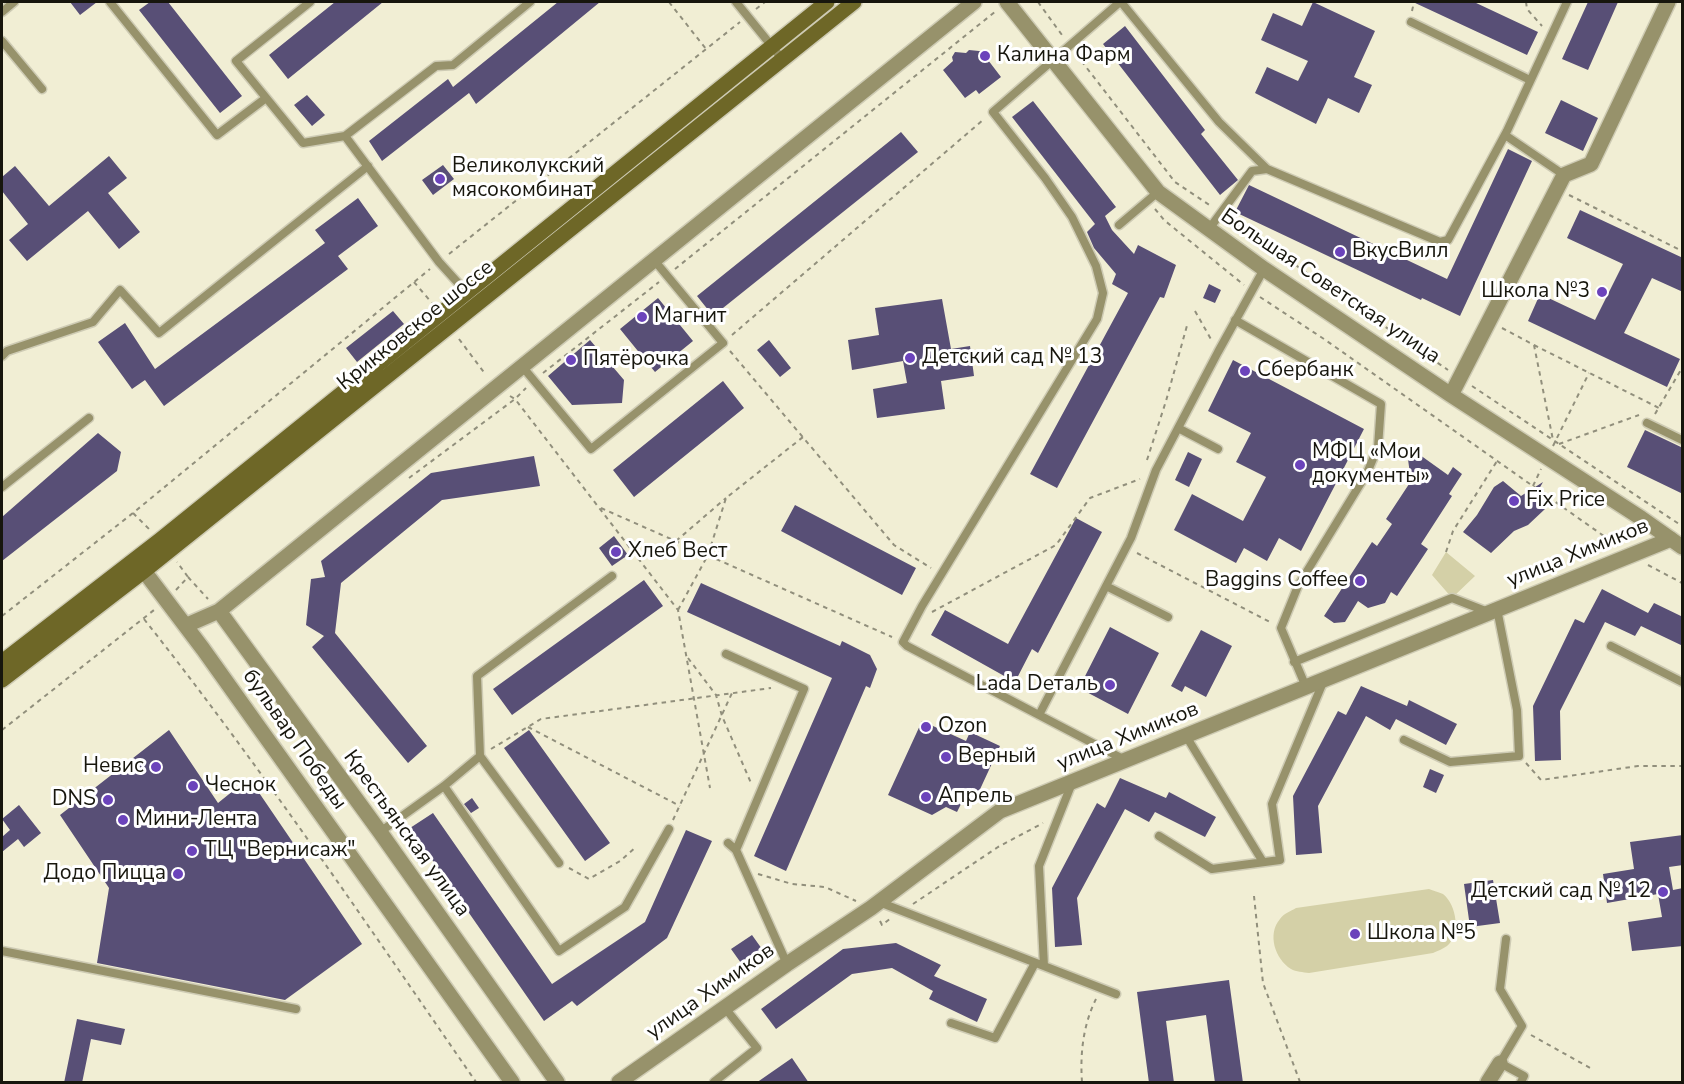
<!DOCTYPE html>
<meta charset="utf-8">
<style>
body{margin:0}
#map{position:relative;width:1684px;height:1084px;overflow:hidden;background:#f1eed4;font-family:"Nunito Sans",sans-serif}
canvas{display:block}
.frame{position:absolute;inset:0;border:3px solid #17160d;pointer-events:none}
</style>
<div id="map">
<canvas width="1684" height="1084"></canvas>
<div class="frame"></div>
</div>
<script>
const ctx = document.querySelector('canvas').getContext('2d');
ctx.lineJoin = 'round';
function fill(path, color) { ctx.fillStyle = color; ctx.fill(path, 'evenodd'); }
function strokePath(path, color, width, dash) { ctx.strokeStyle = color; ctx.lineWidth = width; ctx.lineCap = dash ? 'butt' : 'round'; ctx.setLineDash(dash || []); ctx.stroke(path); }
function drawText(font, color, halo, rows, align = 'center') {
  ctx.font = font + ' "Nunito Sans",sans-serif'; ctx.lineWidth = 6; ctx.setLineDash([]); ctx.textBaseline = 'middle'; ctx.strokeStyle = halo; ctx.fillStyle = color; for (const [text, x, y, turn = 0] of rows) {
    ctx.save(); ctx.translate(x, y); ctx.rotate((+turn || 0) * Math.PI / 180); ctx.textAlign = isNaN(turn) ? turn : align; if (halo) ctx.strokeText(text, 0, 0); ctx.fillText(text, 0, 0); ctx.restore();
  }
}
fill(new Path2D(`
 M1446 552 1475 576 1452 598 1432 575Z
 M1429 889C1433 891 1439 892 1443 894 1457 905 1461 935 1447 946 1443 949 1437 951 1433 953L1309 973C1303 972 1296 972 1291 969 1275 959 1267 934 1280 919 1283 914 1291 911 1296 908Z`), '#d4d0a7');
fill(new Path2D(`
 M70 2H97L80 15Z
 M150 2H168L242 96 220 113 139 10Z
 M335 2H383L288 79 269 55Z
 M558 2H600L476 104 469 93 382 161 369 141 448 79 453 87Z
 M1313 2 1375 31 1354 77 1372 85 1359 113 1328 98 1316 124 1255 93 1267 67 1298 81 1308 61 1261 40 1273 13 1302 26Z
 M1413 2H1474L1538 32 1527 55Z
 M1588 2H1618L1588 70 1562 59Z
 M1125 26 1205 130 1201 134 1238 180 1220 195 1103 44Z
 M969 50 989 52 988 60 1001 77 979 94 976 90 965 98 943 70 953 61 952 57 955 52 966 53Z
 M307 95 325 115 312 126 294 105Z
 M1561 100 1598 118 1583 151 1545 133Z
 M1033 101 1116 207 1105 216 1112 230 1134 254 1138 245 1176 265 1164 298 1160 297 1057 488 1030 474 1128 293 1112 284 1116 274 1094 248 1087 232 1095 224 1012 117Z
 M901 132 918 152 713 316 697 296Z
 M1508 149 1532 161 1460 316 1422 298 1421 300 1235 212 1249 185 1447 279Z
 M109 156 127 178 108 193 140 232 119 249 88 211 27 261 9 240 28 224 2 191V177L15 166 49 206Z
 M443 165 454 179 433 195 422 180Z
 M358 198 378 226 338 256 348 269 164 406 145 380 132 389 98 342 125 323 155 369 325 243 315 230Z
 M1580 210 1683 258V292L1652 278 1624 333 1680 359 1667 387 1528 321 1540 294 1595 320 1623 264 1567 238Z
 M1209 284 1221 290 1215 303 1203 298Z
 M658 298 693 341 655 372 620 329Z
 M942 299 951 349 970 346 974 376 941 381 945 409 877 418 873 389 907 383 903 361 852 370 848 340 879 335 875 308Z
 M393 311 404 324 357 362 346 348Z
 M590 340 624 380 622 403 572 405 548 376Z
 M769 340 791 368 780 377 757 350Z
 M1233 360 1364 429 1301 551 1279 538 1267 561 1244 548 1236 563 1174 530 1192 494 1243 521 1266 477 1236 462 1251 433 1208 411Z
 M723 381 744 408 634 497 613 470Z
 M1645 430 1683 448V494L1627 467Z
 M98 433 121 452 117 471 2 561V517Z
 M1406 445 1448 475 1453 467 1462 474 1449 494 1452 496 1421 544 1428 549 1397 596 1391 592 1385 603 1368 608 1358 601 1345 622 1334 623 1324 616 1372 542 1377 546 1392 524 1386 519 1411 481Z
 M1188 452 1202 459 1189 487 1175 480Z
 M534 456 540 486 442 500 341 583 335 633 427 746 408 763 312 647 324 636 306 625 311 579 325 577 321 561 431 473Z
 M1503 481 1521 496 1543 482 1534 498 1545 509 1528 525 1514 531 1491 553 1463 532 1477 515 1494 487Z
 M795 505 916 568 902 595 781 531Z
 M1076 518 1102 532 1038 653 1032 649 1015 682 931 635 945 610 1008 644Z
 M614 536 628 555 612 566 599 548Z
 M644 580 663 606 512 715 493 689Z
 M701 583 840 646 842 641 870 655 877 669 870 688 866 686 786 871 754 856 832 678 687 612Z
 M1602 589 1648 613 1654 603 1683 617V646L1641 626 1635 636 1605 622 1560 711 1561 760 1535 761 1533 706 1575 619 1584 623Z
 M1110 627 1159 653 1128 714 1079 688Z
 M1201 630 1232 646 1206 697 1185 686 1182 692 1171 686Z
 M1361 686 1407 706 1409 700 1457 724 1446 745 1396 719 1390 730 1366 716 1318 806 1322 853 1296 855 1293 796 1338 711 1346 715Z
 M922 721 966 741 970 732 1000 746 976 798 966 794 957 812 946 807 932 815 888 795Z
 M169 730 218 803 249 778 362 944 285 1000 97 963 109 888 60 815Z
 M529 730 610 843 585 861 504 748Z
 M1430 769 1444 775 1436 793 1423 787Z
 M1120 778 1166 798 1169 792 1216 817 1205 837 1155 812 1149 822 1125 809 1077 898 1082 945 1055 947 1052 888 1097 803 1105 808Z
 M472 798 479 808 471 813 464 804Z
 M19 805 41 833 24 847 18 839 2 852V837L10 830 2 819Z
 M433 813 552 984 645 922 686 830 712 841 667 938 577 1006 572 1001 544 1021 410 828Z
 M1683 835V865L1669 867 1673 890 1683 888V946L1632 951 1628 922 1662 917 1658 894 1607 903 1603 874 1634 869 1630 842Z
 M1493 880 1500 923 1470 927 1464 884Z
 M752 935 762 949 741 963 731 949Z
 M896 943 941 965 934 976 987 999 977 1022 929 999 933 991 892 968 852 974 776 1029 761 1009 843 949Z
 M1229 980 1243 1083H1215L1206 1015 1166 1021 1174 1083H1149L1137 992Z
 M77 1019 125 1029 121 1045 91 1039 82 1083H64Z
 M792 1058 809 1083H756Z`), '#584f76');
const service = new Path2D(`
 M110 2 217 135 266 98
 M310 2 236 61 303 143 345 136
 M736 2 783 60
 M1120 2 993 112 1045 178 1072 217 1096 266 1103 293 1097 319 922 606 903 642 907 646 1125 760
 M1121 2 1219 122 1267 169
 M2 12 14 2
 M1411 22 1530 80
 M2 41 42 89
 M1505 135 1564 175
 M1119 225 1158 192
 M1209 229 1252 171 1267 169 1440 242 1448 240 1507 131 1567 2
 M469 295 439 262 345 136 436 66 453 65 530 2
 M1235 320 1381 404 1378 447 1367 473 1298 586 1281 628 1306 687
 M2 356 7 351 93 322 120 290 159 333 368 166
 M521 365 591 449 723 343 654 260
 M1647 423 1682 440
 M1178 428 1218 449
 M2 487 89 418
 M1106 586 1168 617
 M1611 646 1682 682
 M726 654 804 689 736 850
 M1294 662 1452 598 1488 612
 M1039 715 1131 538 1156 470 1218 352 1264 269
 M1186 736 1263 862
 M1404 740 1450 762 1519 756 1517 710 1497 609
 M480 756 559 863
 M444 786 559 951 625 907 669 829
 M380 832 444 786 480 756 477 676 612 576
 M1159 836 1212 869 1280 860 1272 804 1324 680
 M728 843 736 850 787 964
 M879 902 1116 994
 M1506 939 1500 989 1522 1026 1500 1063 1524 1076 1521 1082
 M2 951 296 1009
 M1044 966 1039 866 1072 783
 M951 1023 995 1038 1035 963
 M714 1082 757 1048 725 1008`);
const minor = new Path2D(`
 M1007 2 1158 192 1264 269 1451 395 1641 518 1682 547
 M1451 395 1564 175 1591 164 1668 2
 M219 611 380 832 557 1082
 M187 625 219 611 974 2
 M619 1082 787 964 871 908 1000 811 1671 539
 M1488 1082 1500 1063`);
const tertiary = new Path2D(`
 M144 571 203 649 512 1082`);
const secondary = new Path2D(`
 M2 662 160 540 827 2
 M2 680 144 571 854 2`);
strokePath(service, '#cecbb4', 11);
strokePath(minor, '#cecbb4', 18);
strokePath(tertiary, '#cecbb4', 18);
strokePath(secondary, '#cecbb4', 18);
strokePath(new Path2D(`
 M669 2 706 49
 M1038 2 1062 35
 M1526 2 1527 9 1542 26
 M756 9 765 2
 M1412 11 1414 2
 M1076 54 1175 182 1211 206
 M1569 195 1682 251
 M1155 209 1164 220 1244 285
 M1230 220 1448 370
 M449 254 740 22
 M675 269 996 11
 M414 282 432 303
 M1260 297 1324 339 1618 546
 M1195 311 1212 341
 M1502 328 1534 345 1553 440
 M732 335 983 120
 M459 339 486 375
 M1534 345 1659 408
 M730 351 894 545 931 568
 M543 373 659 282
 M1472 386 1682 526
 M510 396 515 399 678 610 710 788
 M1655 414 1682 368
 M1559 444 1639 415
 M1553 446 1589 373
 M1147 460 1166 401 1188 322
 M409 478 515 399 526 388
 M1533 486 1541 469
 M601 508 892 637
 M133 513 150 530
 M676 541 726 498
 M1446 552 1453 531 1497 461
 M1137 553 1270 622
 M1648 565 1682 583
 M188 577 208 599
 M176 590 188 577 177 562
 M678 610 708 555 726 498 803 437
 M932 612 1056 545 1090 498 1140 479
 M2 616 133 513 430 269
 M144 619C262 768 368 926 476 1082
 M688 658 716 695 722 716 751 783
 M528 727 680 806
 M2 730 154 610
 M491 749 541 719 771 688
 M1526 763 1541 780 1638 766H1682
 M673 820 732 693
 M569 868 589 879 620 861 636 847
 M758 874 792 884 825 887 856 901
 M1254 896 1263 983 1300 1082
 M913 904 998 847 1043 823
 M880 921 882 925 891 918
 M1531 1035 1592 1069
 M1082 1082C1080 1054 1083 1025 1096 999`), '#918f7c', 2, [4.5, 4.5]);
strokePath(service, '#97926b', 8);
strokePath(minor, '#97926b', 15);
strokePath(tertiary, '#97926b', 15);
strokePath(secondary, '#6e6727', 15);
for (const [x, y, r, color] of [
 [985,56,6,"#6b43bb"],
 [440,179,6,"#6b43bb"],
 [1340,252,6,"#6b43bb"],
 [1602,292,6,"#6b43bb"],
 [642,317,6,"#6b43bb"],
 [910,358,6,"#6b43bb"],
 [571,360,6,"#6b43bb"],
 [1245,371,6,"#6b43bb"],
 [1300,465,6,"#6b43bb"],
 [1514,501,6,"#6b43bb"],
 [616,552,6,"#6b43bb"],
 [1360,581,6,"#6b43bb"],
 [1110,685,6,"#6b43bb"],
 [926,727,6,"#6b43bb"],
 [946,757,6,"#6b43bb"],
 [156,767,6,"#6b43bb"],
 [193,786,6,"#6b43bb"],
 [926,797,6,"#6b43bb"],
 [108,800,6,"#6b43bb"],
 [123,820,6,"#6b43bb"],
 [192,851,6,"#6b43bb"],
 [178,874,6,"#6b43bb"],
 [1663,892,6,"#6b43bb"],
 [1355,934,6,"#6b43bb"]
]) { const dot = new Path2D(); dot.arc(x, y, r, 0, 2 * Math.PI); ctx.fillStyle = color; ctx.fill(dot); strokePath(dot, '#fff', 2); }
drawText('21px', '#17160d', '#fff', [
 ["Калина Фарм",997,56],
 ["Великолукский",452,167],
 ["мясокомбинат",452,191],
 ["ВкусВилл",1352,252],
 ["Школа №3",1590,292,"right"],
 ["Магнит",654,317],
 ["Детский сад № 13",922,358],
 ["Пятёрочка",583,360],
 ["Сбербанк",1257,371],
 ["МФЦ «Мои",1312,453],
 ["документы»",1312,477],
 ["Fix Price",1526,501],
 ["Хлеб Вест",628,552],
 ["Baggins Coffee",1348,581,"right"],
 ["Lada Dеталь",1098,685,"right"],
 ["Ozon",938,727],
 ["Верный",958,757],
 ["Невис",144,767,"right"],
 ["Чеснок",205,786],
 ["Апрель",938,797],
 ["DNS",96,800,"right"],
 ["Мини-Лента",135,820],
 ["ТЦ \"Вернисаж\"",204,851],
 ["Додо Пицца",166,874,"right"],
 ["Детский сад № 12",1651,892,"right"],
 ["Школа №5",1367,934]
], 'left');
drawText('21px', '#17160d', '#fff', [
 ["Большая Советская улица",1330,287,34],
 ["Крикковское шоссе",416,326,-39],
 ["улица Химиков",1578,554,-22],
 ["улица Химиков",1128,737,-22],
 ["бульвар Победы",294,740,55],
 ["Крестьянская улица",406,834,54],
 ["улица Химиков",711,992,-35]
]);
</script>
